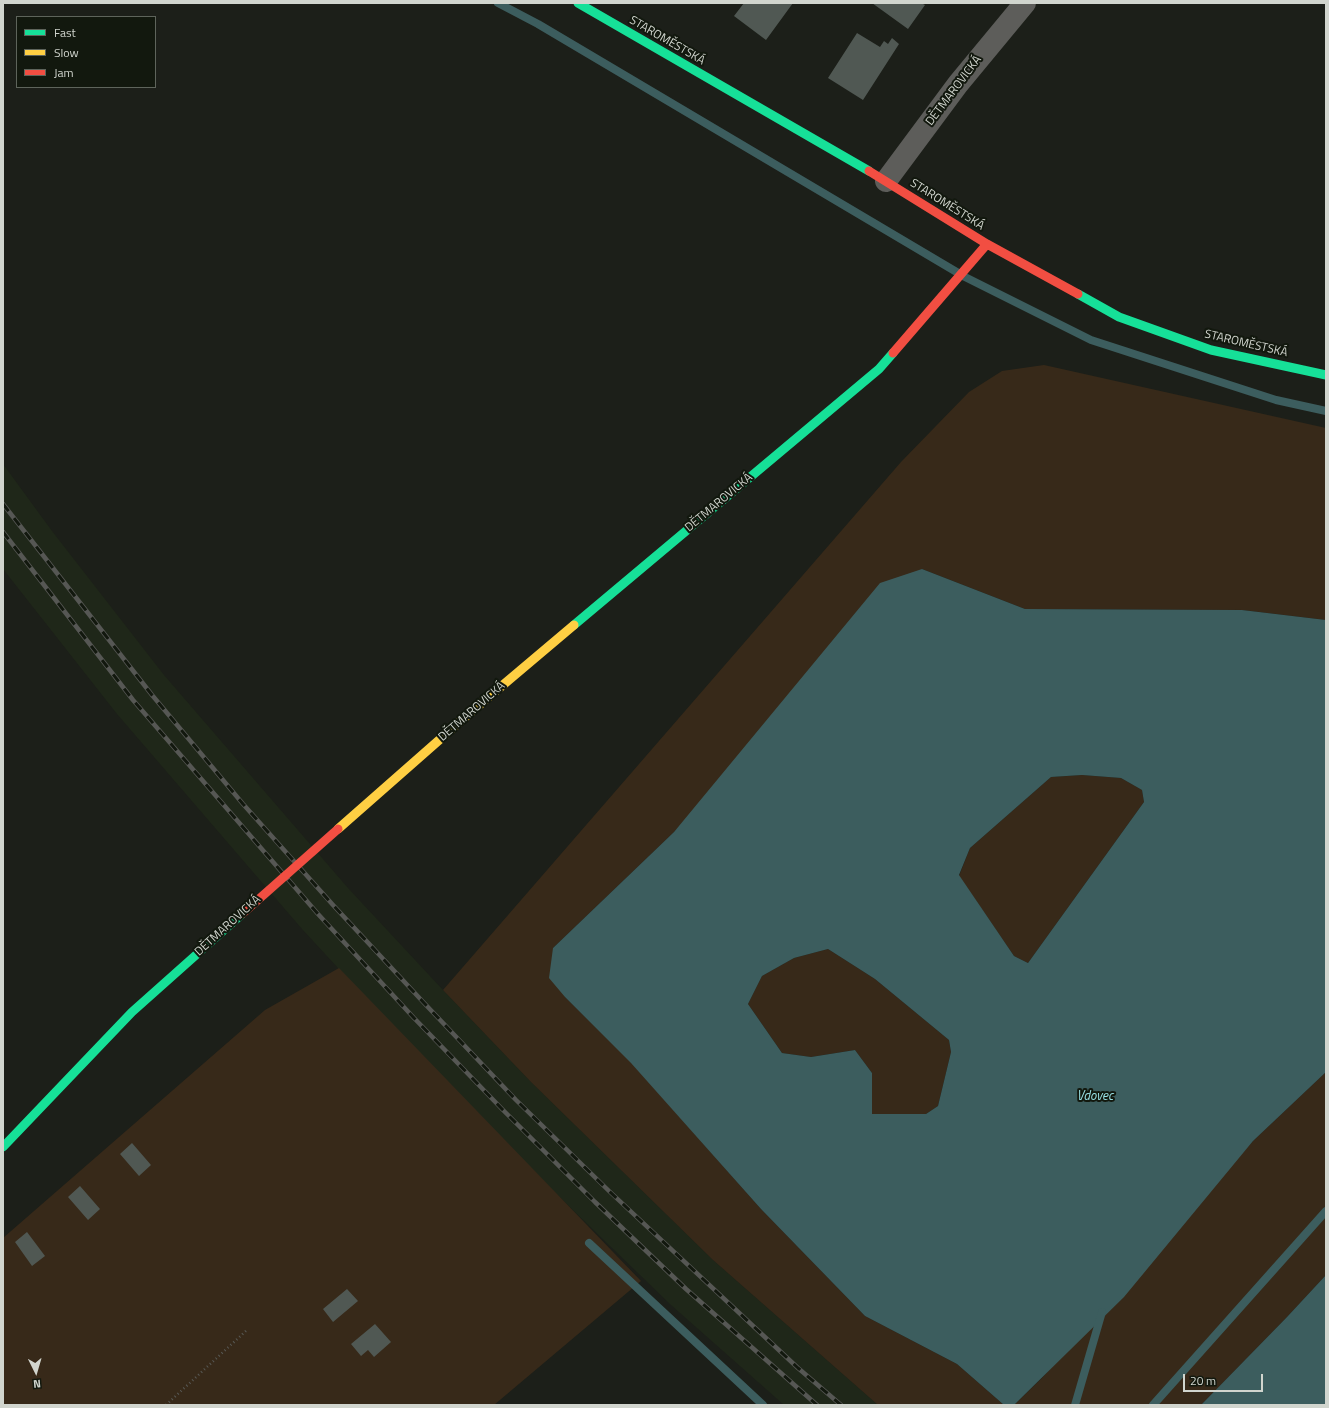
<!DOCTYPE html>
<meta charset="utf-8">
<style>
body{margin:0}
#map{position:relative;width:1329px;height:1408px;overflow:hidden;background:#1c1f19;font-family:"Titillium Web",sans-serif}
canvas{display:block}
.frame{position:absolute;inset:0;border:4px solid #d1d5ce;pointer-events:none}
.legend{position:absolute;left:16px;top:16px;width:140px;height:72px;box-sizing:border-box;background:#12180e;border:1px solid #5e645b;margin:0;padding:5px 7px;list-style:none;font-size:12px;color:#d1d5ce}
.legend li{display:flex;align-items:center;gap:8px;height:20px}
.legend b{width:20px;border:1px solid #5e645b}
.north{position:absolute;left:16px;top:1352px;width:40px;height:40px;-webkit-text-stroke:3px #12180e;paint-order:stroke;rotate:175deg;font-size:11px;font-weight:700;line-height:16px;text-align:center;color:#d1d5ce}
.north::after{content:'';display:block;margin:auto;width:14px;height:18px;background:#d1d5ce;clip-path:polygon(50% 0,100% 100%,50% 72%,0 100%)}
.scale{position:absolute;left:1183px;top:1374px;width:80px;height:18px;box-sizing:border-box;border:2px solid #d1d5ce;border-top:0;padding-left:5px;font-size:12px;line-height:14px;white-space:nowrap;color:#d1d5ce;-webkit-text-stroke:3px #12180e;paint-order:stroke}
</style>
<div id="map">
<canvas width="1329" height="1408"></canvas>
<div class="frame"></div>
<ul class="legend">
<li><b style="height:5px;background:#16e098"></b>Fast</li>
<li><b style="height:5px;background:#ffcf43"></b>Slow</li>
<li><b style="height:5px;background:#f24e42"></b>Jam</li>
</ul>
<div class="north">N</div>
<div class="scale">20 m</div>
</div>
<script>
const ctx = document.querySelector('canvas').getContext('2d');
ctx.lineJoin = 'round';
function fill(path, color) { ctx.fillStyle = color; ctx.fill(path, 'evenodd'); }
function strokePath(path, color, width, dash) { ctx.strokeStyle = color; ctx.lineWidth = width; ctx.lineCap = dash ? 'butt' : 'round'; ctx.setLineDash(dash || []); ctx.stroke(path); }
function drawText(font, color, halo, rows, align = 'center') {
  ctx.font = font + ' "Titillium Web",sans-serif'; ctx.lineWidth = 4; ctx.setLineDash([]); ctx.textBaseline = 'middle'; ctx.strokeStyle = halo; ctx.fillStyle = color; for (const [text, x, y, turn = 0] of rows) {
    ctx.save(); ctx.translate(x, y); ctx.rotate((+turn || 0) * Math.PI / 180); ctx.textAlign = isNaN(turn) ? turn : align; if (halo) ctx.strokeText(text, 0, 0); ctx.fillText(text, 0, 0); ctx.restore();
  }
}
fill(new Path2D(`
 M3 464 52 531 164 675 348 888 443 990 531 1082 713 1260 878 1405H784L671 1305 580 1217 487 1125 398 1033 302 929 117 714 3 569Z`), '#1f2719');
fill(new Path2D(`
 M1044 365 1326 428V620L1242 610 1025 609 922 569 674 832 553 948 565 997 631 1062 761 1209 865 1316 957 1364 1004 1405H878L713 1260 531 1082 443 990 901 462 969 392 1002 371Z
 M1082 775 1121 778 1142 790 1144 802 1028 963 1014 956 959 876 970 848 1051 777Z
 M828 949 875 979 949 1040 951 1052 938 1106 926 1114H872V1073L855 1050 811 1057 782 1053 748 1004 762 976 794 958Z
 M339 968 641 1281 494 1405H3V1238L265 1010Z
 M1326 1072V1275L1287 1317 1201 1405H1014L1042 1378 1253 1141Z`), '#372919');
fill(new Path2D(`
 M922 569 1025 609 1242 610 1326 620V1072L1253 1141 1124 1297 1014 1405H1004L957 1364 865 1316 761 1209 631 1063 565 997 549 978 553 948 674 832 880 583ZM1082 775 1121 778 1142 790 1144 802 1028 963 1014 956 959 875 970 848 1051 777ZM828 949 875 979 949 1040 951 1052 938 1106 926 1114H872V1073L855 1050 811 1057 782 1053 748 1004 762 976 794 958Z
 M1326 1275V1405H1201L1287 1317Z`), '#3c5d5e');
strokePath(new Path2D(`
 M498 3 538 24 965 277 1091 340 1276 400 1326 411
 M589 1243 763 1405
 M1075 1405 1102 1312
 M1153 1405 1326 1211`), '#3c5d5e', 8);
fill(new Path2D(`
 M744 3H793L766 40 734 16Z
 M872 3H921L925 5 908 29Z
 M857 33 880 47 884 41 888 44 892 38 899 44 863 100 828 78Z
 M132 1143 151 1165 139 1176 120 1154Z
 M80 1186 100 1209 88 1220 68 1197Z
 M27 1232 45 1256 32 1266 15 1242Z
 M347 1289 358 1301 333 1322 323 1309Z
 M375 1324 391 1342 374 1357 368 1350 361 1356 351 1344Z`), '#505853');
strokePath(new Path2D(`
 M166 1405 248 1329`), '#585955', 2.5, [1, 3]);
strokePath(new Path2D(`
 M886 181 958 84 1025 3`), '#5d5d5a', 22);
strokePath(new Path2D(`
 M578 3 869 171
 M1078 294 1119 317 1211 350 1326 375
 M574 625 879 369 893 353
 M3 1147 132 1012 242 914`), '#16e098', 9);
strokePath(new Path2D(`
 M338 829 471 712 574 625`), '#ffcf43', 9);
strokePath(new Path2D(`
 M869 171 987 244 1078 294
 M893 353 987 244`), '#f24e42', 9);
const rail = new Path2D(`
 M3 504 152 695 243 804 333 905 425 1004 516 1100 609 1191 798 1368 841 1405
 M3 532 133 700 318 914 414 1018 503 1110 595 1202 686 1289 817 1405`);
strokePath(rail, '#565754', 4.5);
strokePath(rail, '#12180e', 3, [9]);
strokePath(new Path2D(`
 M242 914 338 829`), '#f24e42', 9);
drawText('12px', '#d1d5ce', '#12180e', [
 ["STAROMĚSTSKÁ",667,41,30],
 ["DĚTMAROVICKÁ",954,91,-53],
 ["STAROMĚSTSKÁ",947,205,32],
 ["STAROMĚSTSKÁ",1246,344,13],
 ["DĚTMAROVICKÁ",719,503,-40],
 ["DĚTMAROVICKÁ",472,712,-41],
 ["DĚTMAROVICKÁ",228,926,-42]
]);
drawText('italic 13px', '#99e1e5', '#12180e', [
 ["Vdovec",1095,1097]
]);
</script>
